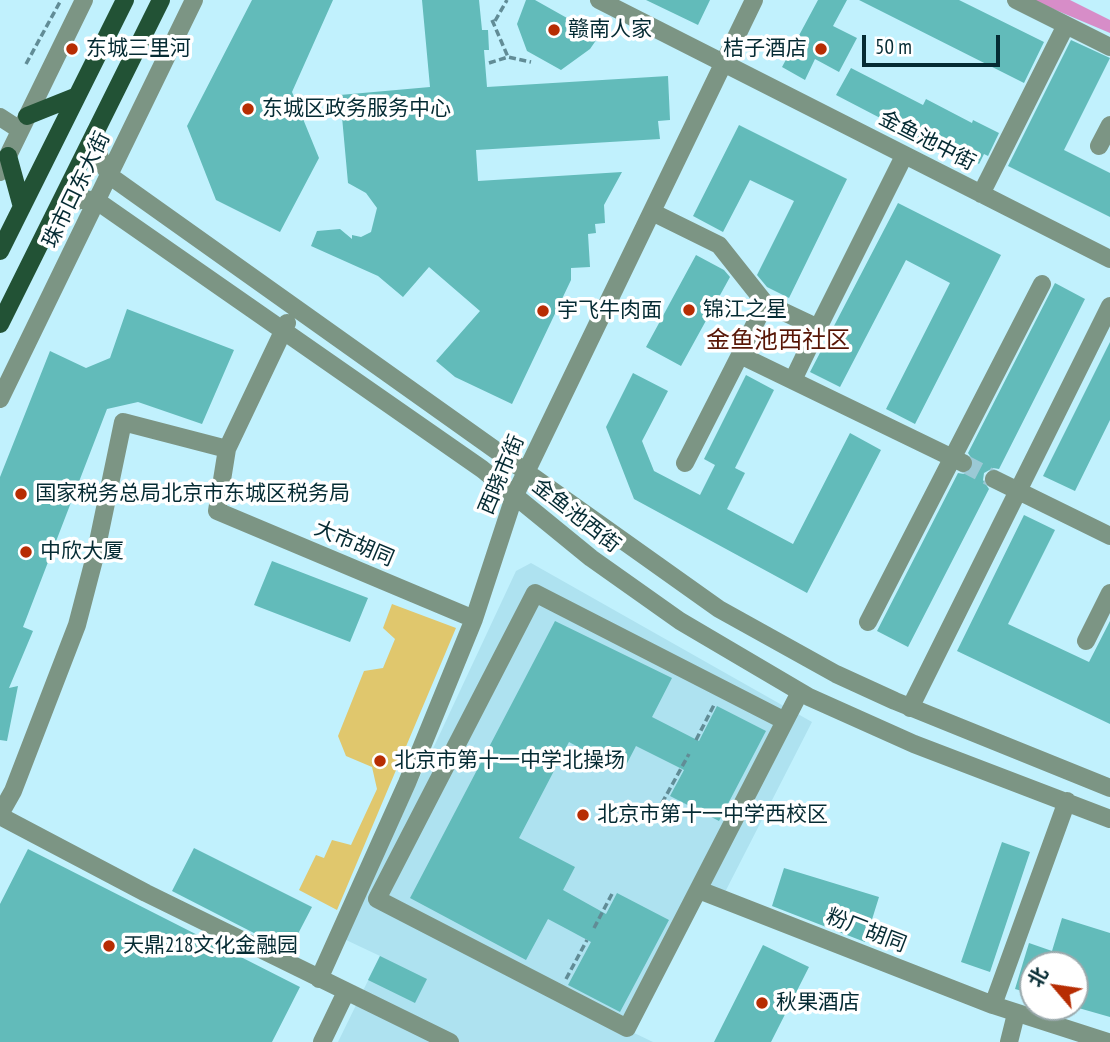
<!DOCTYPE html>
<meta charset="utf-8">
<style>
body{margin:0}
#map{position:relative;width:1110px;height:1042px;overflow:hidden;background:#c1f1fd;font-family:"PT Sans Narrow","Noto Sans SC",sans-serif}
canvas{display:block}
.north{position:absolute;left:1019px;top:951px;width:70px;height:70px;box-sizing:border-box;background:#fff;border:2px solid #9baaad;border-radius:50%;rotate:299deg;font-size:19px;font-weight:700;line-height:28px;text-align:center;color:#052b33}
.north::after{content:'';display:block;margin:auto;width:24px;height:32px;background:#b72d03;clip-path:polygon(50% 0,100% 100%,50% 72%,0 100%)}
.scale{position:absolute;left:862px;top:35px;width:138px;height:32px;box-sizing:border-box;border:4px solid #052b33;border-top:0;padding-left:9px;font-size:21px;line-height:24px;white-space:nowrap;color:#052b33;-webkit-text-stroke:5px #fff;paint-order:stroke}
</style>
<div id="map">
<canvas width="1110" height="1042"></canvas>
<div class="north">北</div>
<div class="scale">50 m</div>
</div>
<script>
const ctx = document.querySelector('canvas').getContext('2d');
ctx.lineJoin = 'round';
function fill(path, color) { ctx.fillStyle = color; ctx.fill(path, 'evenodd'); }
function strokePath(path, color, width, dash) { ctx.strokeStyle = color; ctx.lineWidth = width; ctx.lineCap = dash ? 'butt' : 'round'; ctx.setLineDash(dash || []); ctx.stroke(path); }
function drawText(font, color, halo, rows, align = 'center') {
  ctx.font = font + ' "PT Sans Narrow","Noto Sans SC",sans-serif'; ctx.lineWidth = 7; ctx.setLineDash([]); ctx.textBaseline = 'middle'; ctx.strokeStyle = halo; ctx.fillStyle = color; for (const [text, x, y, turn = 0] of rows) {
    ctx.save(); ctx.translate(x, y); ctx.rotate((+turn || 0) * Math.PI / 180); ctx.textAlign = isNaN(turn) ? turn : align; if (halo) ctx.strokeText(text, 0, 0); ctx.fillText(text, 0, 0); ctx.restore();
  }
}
fill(new Path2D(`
 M531 563 812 722 723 896 704 889 630 1031 653 1042H338L380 956 344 939 516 571Z`), '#aee2f0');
fill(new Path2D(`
 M392 604 456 628 337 910 299 890 316 855 324 858 332 840 351 845 377 789 372 767 346 756 338 736 364 671 383 668 395 639 383 628Z`), '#e0c76d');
fill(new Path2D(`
 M1032 0H1070L1110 20V33Z`), '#d78dc8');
fill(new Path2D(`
 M252 0H333L292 92 319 158 280 232 216 200 187 126Z
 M422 0H479L482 30H488L489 50H484L487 87 668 76 670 120 658 121 660 139 476 150 478 181 622 172 604 205 605 223 595 224 596 233 588 234 590 267 571 268V280L512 404 455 377 436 361 480 311 429 267 403 297 378 276 311 246 317 231 340 229 352 239V235L361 237 371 232 377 208 366 193 348 183 340 95 430 87Z
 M526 0H535L599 36 590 49 561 70 527 51 517 24Z
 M646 0H710L698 25Z
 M818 0H847L833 26 857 38 839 72 815 59 805 80 782 67Z
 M859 0H959L1044 42 1024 83Z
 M1071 40 1110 58 1064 150 1110 173V217L1008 166Z
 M851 68 923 105 926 99 972 123 973 120 999 133 988 156 984 154 979 164 939 144 935 151 907 136 909 133 836 95Z
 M739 125 847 179 789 298 767 287 757 275 794 201 750 180 723 232 693 216Z
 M898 203 1001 255 915 424 886 409 950 283 906 260 840 387 810 372Z
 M696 255 724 270 730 277 681 366 646 347Z
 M1055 283 1085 299 999 469 993 468 984 473 983 480 989 489 908 647 877 631 958 473 964 474 973 469 974 462 968 453Z
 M127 309 234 350 202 424 138 402 107 409 23 627 33 631 9 688 18 686 7 741 0 740V477L50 351 86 368 110 358Z
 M1110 342V420L1075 491 1043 476Z
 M633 373 668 391 642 441 654 471 700 495 715 465 704 459 746 375 774 390 735 468 745 473 727 509 793 544 850 433 881 450 807 593 634 499 606 427Z
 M1024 515 1055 530 1008 624 1089 662 1110 621V724L957 651Z
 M272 561 368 598 350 642 254 605Z
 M555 621 672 678 652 717 699 741 717 706 766 731 719 821 670 796 684 770 636 746 623 771 569 742 519 838 575 867 563 890 606 914 617 893 669 920 620 1012 568 985 591 942 565 928 548 919 526 960 410 898Z
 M1002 842 1030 852 990 972 961 962Z
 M194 848 312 907 289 951 172 891Z
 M28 849 300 987 272 1042H0V904Z
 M784 868 879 897 865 942 772 906Z
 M1062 918 1110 933V1017L1075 1007V965H1033V994L1015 989 1029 943 1052 951Z
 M763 945 809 967 771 1042H714Z
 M380 956 427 979 415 1003 368 980Z`), '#62bbba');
strokePath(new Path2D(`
 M963 463 994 479`), '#9bc9d5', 18, [18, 9]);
strokePath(new Path2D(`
 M492 20 508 57
 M495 21 507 0
 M489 63 508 57 531 62
 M26 64 61 0
 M696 740 715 703
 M662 803 689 754
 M594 928 613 892
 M566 979 587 940`), '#618c96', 3.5, [7, 3.5]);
strokePath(new Path2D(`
 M599 0 1110 259
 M1016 0 1110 47
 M0 117 20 130
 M95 133 100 159 110 176 719 609 836 674 895 701 1110 788
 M1099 146 1110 125
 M0 172 84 0
 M981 194 1066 25
 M652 212 719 245 765 303
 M54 216C68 204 78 196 97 201L482 469 591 558 680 621 809 697 914 744 1110 819
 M818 328 904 156
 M793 380 818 328 765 303 740 355 963 463
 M0 399 194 0
 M227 449 287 323
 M685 463 740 355
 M994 479 1110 536
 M868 622 1042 284
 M1086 641 1110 593
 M910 708 1110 306
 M785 721 535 593 377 899 627 1028 800 692
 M0 814 13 791 77 625 95 556 123 422 227 449 217 511 474 619
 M0 816 146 893 450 1042
 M699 890 993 1005 1108 1042
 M319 979 407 783 474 619 514 497 754 0
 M993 1005 1067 801
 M322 1042 346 992
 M1009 1042 1016 1014`), '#7c9584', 18);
strokePath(new Path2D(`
 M27 116 77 96
 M8 156 22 207
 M0 251 125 0
 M0 324 161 0`), '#225235', 18);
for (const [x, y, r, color] of [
 [554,30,7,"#b72d03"],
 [72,49,7,"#b72d03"],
 [821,49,7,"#b72d03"],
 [248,109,7,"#b72d03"],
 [689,310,7,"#b72d03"],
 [543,311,7,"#b72d03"],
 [21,494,7,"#b72d03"],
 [26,552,7,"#b72d03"],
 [380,761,7,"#b72d03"],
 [583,815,7,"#b72d03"],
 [109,946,7,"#b72d03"],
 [762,1003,7,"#b72d03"]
]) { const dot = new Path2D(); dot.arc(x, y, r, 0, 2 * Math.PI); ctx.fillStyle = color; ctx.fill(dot); strokePath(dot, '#fff', 2.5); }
drawText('21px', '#052b33', '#fff', [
 ["赣南人家",568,30],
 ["东城三里河",86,49],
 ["桔子酒店",807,49,"right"],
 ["东城区政务服务中心",262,109],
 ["锦江之星",703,310],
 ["宇飞牛肉面",557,311],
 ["国家税务总局北京市东城区税务局",35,494],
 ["中欣大厦",40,552],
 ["北京市第十一中学北操场",394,761],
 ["北京市第十一中学西校区",597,815],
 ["天鼎218文化金融园",123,946],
 ["秋果酒店",776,1003]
], 'left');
drawText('21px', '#052b33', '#fff', [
 ["金鱼池中街",927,141,27],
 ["珠市口东大街",77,190,-64],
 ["西晓市街",502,475,-67],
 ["金鱼池西街",576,516,38],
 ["大市胡同",354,544,23],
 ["粉厂胡同",866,931,21]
]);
drawText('24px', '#581606', '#fff', [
 ["金鱼池西社区",778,341]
]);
</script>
